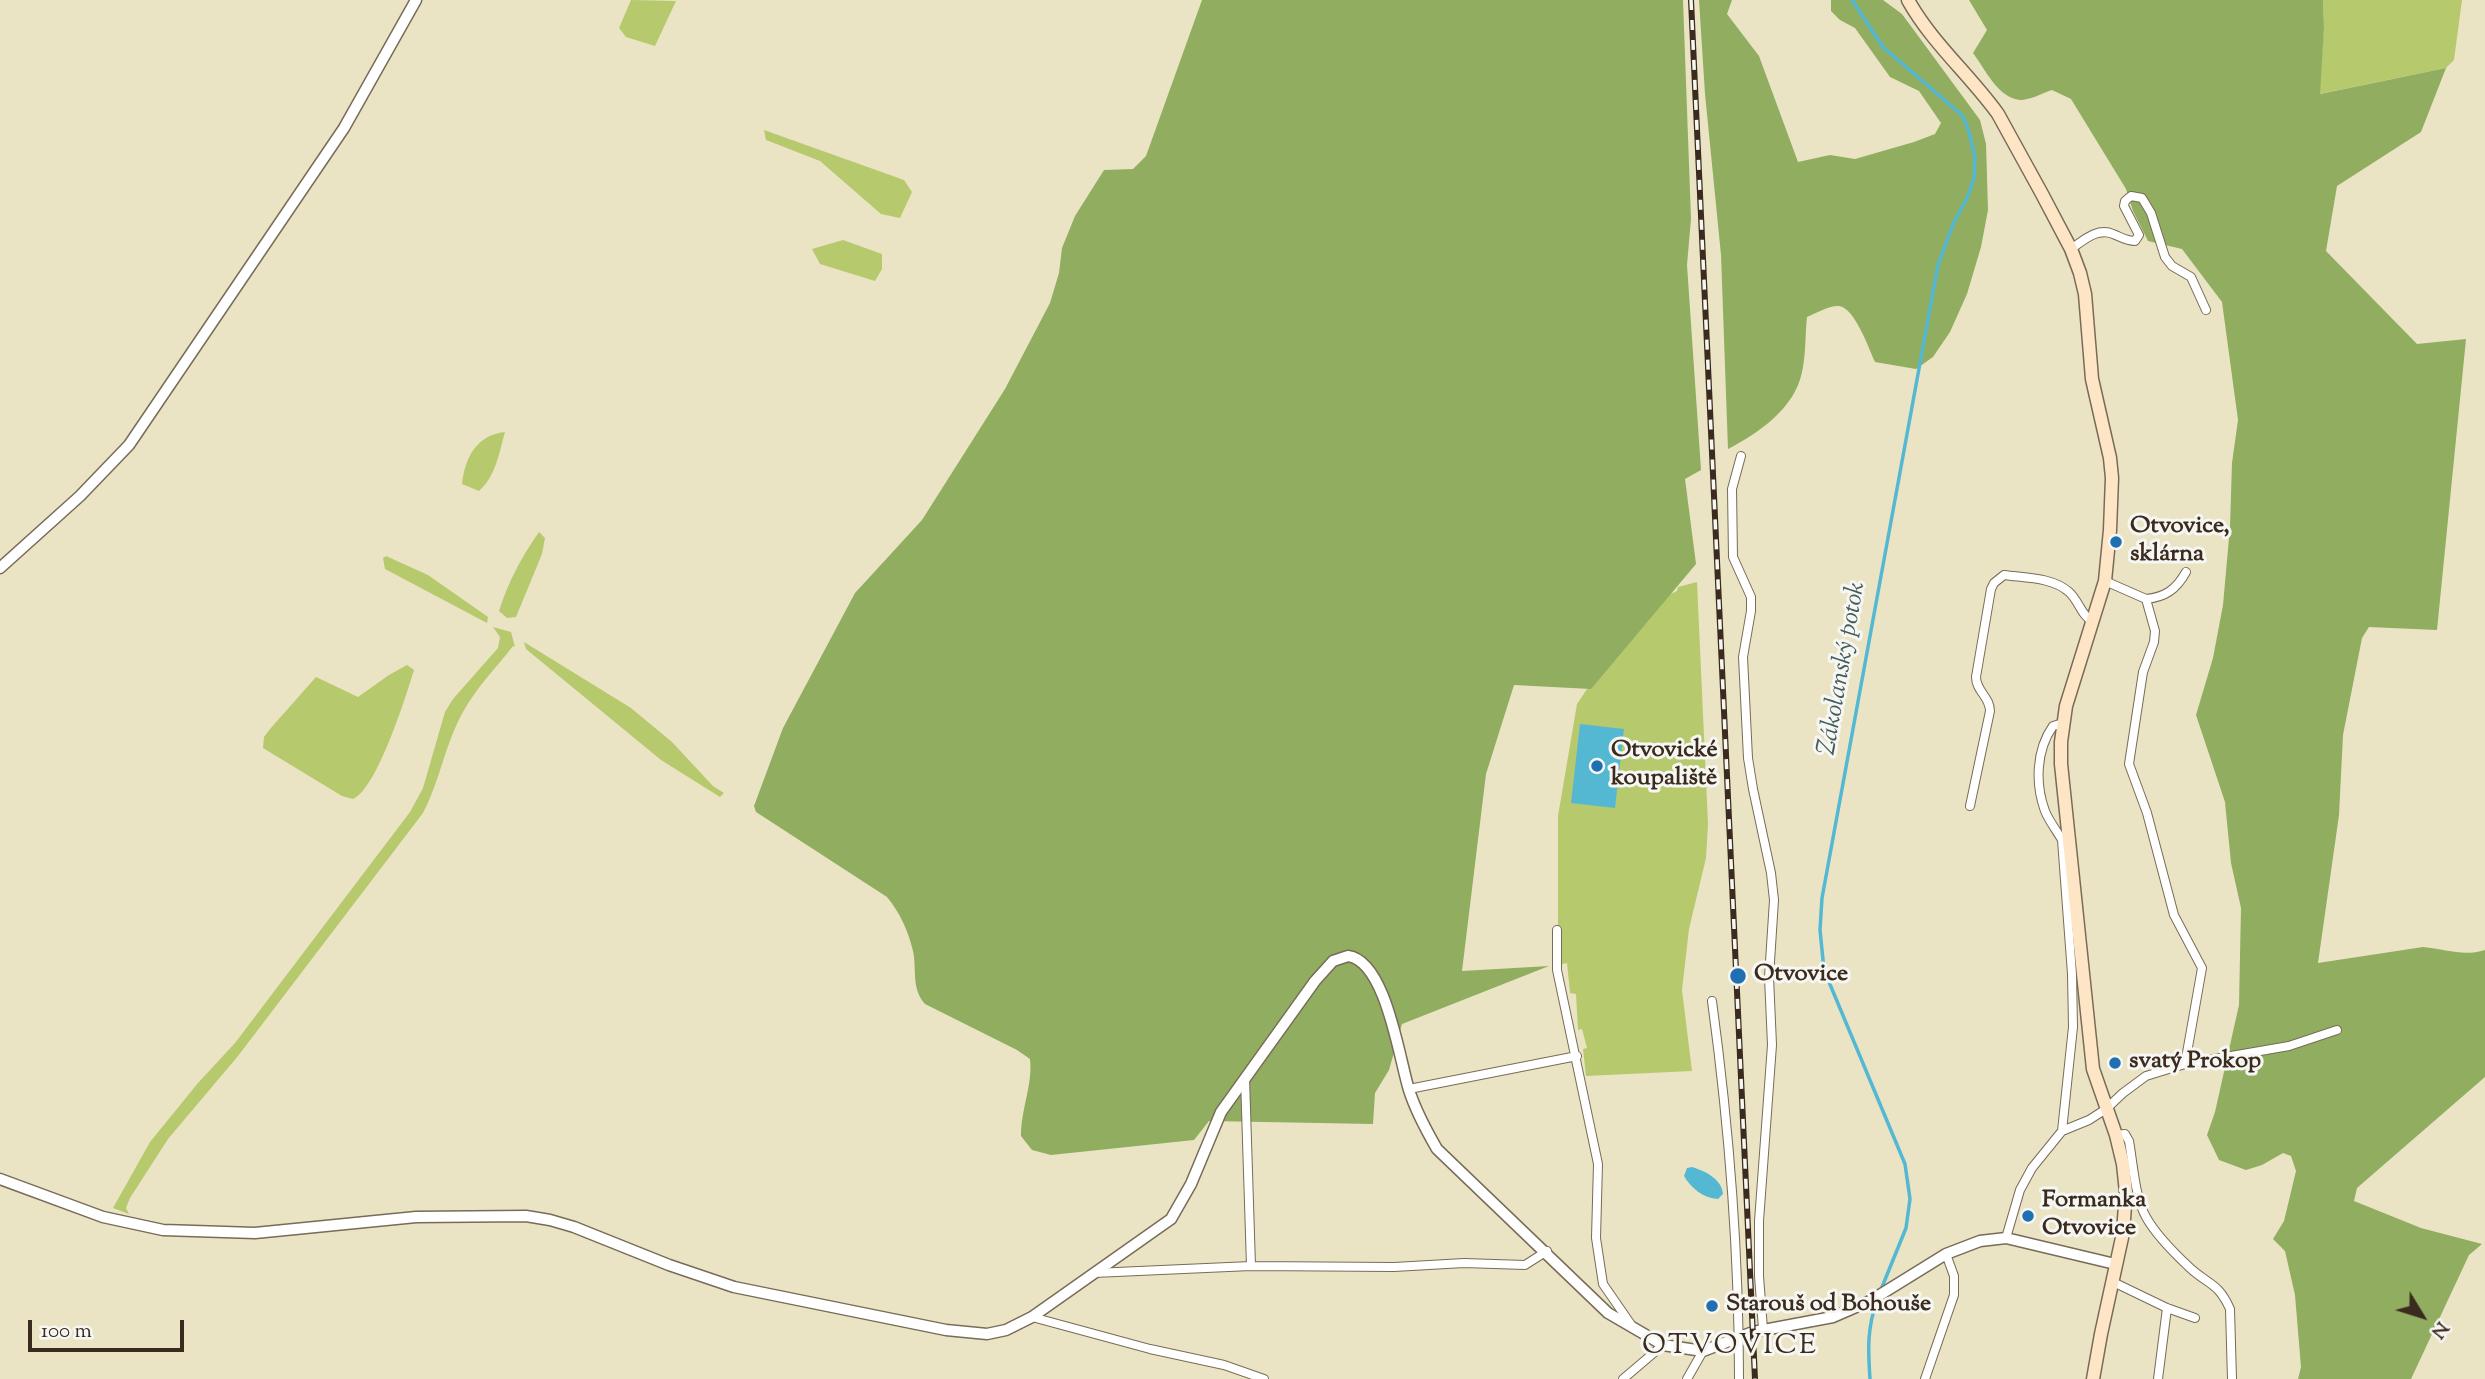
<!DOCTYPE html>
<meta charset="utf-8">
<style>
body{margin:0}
#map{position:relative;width:2485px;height:1379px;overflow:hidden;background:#eae4c5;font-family:"Sorts Mill Goudy",serif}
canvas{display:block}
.north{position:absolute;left:2387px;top:1281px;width:70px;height:70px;-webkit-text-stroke:5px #f6f6f2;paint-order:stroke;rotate:128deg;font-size:19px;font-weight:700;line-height:28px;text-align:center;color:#3b2a1e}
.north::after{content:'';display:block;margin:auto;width:24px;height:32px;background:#3b2a1e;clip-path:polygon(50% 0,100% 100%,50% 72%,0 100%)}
.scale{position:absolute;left:28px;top:1320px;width:156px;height:32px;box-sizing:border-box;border:4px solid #3b2a1e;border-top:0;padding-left:9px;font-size:21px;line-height:24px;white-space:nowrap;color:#3b2a1e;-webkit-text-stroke:5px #f6f6f2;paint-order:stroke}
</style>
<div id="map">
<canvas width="2485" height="1379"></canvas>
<div class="north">N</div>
<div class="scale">100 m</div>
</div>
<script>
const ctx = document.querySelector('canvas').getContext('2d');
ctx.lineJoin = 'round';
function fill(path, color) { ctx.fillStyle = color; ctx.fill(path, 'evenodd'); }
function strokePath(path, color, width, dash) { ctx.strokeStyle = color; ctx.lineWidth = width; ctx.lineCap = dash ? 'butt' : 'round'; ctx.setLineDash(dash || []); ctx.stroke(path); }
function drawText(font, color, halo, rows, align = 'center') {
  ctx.font = font + ' "Sorts Mill Goudy",serif'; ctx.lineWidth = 6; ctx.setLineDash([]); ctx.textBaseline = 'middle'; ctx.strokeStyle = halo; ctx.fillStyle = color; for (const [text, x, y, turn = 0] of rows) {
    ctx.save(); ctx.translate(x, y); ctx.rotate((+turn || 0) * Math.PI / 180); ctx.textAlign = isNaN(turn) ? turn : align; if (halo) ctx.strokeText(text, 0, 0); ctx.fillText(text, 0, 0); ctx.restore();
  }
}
fill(new Path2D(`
 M631 0 676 1 655 46 626 37 619 28Z
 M2323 0H2462L2454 60 2446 68 2319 94 2324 28Z
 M764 130 904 180 912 192 900 218 881 214 820 161 766 140Z
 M843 240 882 254V269L875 281 820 264 812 249Z
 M505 432C499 453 496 476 479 491L462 484C465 457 477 435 505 432Z
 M539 532 545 538 542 554 516 617 507 618 499 611C509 580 521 558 539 532Z
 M386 556 428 575 488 617 487 623 385 569 383 558Z
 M1697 582 1708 824 1706 858 1689 929 1682 990 1692 1071 1586 1076 1583 1049 1587 1048 1582 1029 1578 1030 1576 994 1570 993 1567 963 1562 964 1558 943V816L1577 704 1591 683 1662 598 1677 591 1678 587Z
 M493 627 511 632 515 647 513 646C496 668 476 688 463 712 445 744 440 781 423 813L238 1056 168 1139 130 1198 126 1208 129 1214 113 1208 150 1142 198 1083 235 1043 410 812 423 788 445 712 453 699 498 648 500 637Z
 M524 642 631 708 672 742 713 786 724 793 720 797 661 760 526 649Z
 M407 665 414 670C406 696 377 789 353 799L342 796 263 748 264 737 270 729 316 677 358 697 389 675Z`), '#b6c96d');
fill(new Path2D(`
 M1202 0H1683L1691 219 1687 265 1701 470 1685 479 1696 564 1591 689 1514 685 1486 774 1462 971 1549 966 1402 1024 1389 1070 1375 1093 1373 1124 1209 1121 1194 1140 1051 1155 1032 1150 1021 1136C1021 1109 1033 1084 1030 1059L1017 1050 925 1004C911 988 917 970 913 951 908 930 900 913 887 897L756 812 754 806 783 728 855 593 922 520 1005 389 1050 303 1059 273 1062 248 1075 216 1104 170 1133 169 1146 156Z
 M1699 0H1732L1727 14 1759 56 1798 162 1830 155 1855 159 1914 142 1935 134 1941 123 1919 91 1890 77 1855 28 1840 20 1831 11V0H1883L1902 14 1980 120 1986 144 1988 210 1981 247 1967 294 1950 332 1933 357 1916 369 1875 362C1869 349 1855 308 1839 306 1830 305 1816 313 1807 317 1805 335 1806 354 1802 372 1795 408 1759 433 1728 449L1721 255 1705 94Z
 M1969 0H2323L2324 28 2320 94 2446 68 2421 132 2337 186 2326 251 2417 344 2466 339 2437 630 2369 627 2362 638 2343 735 2339 815 2318 963 2423 947C2446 949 2463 957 2485 950V1077L2357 1188 2354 1201 2421 1228 2482 1244 2469 1255 2411 1379H2298L2301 1367 2295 1295 2285 1251 2273 1239 2284 1221 2296 1171 2291 1156 2283 1153 2262 1165 2246 1170 2219 1160 2207 1135 2215 1112 2239 1005 2241 908 2231 863 2225 802 2196 715 2213 658 2223 605 2230 527 2232 463 2238 420 2222 302 2182 249 2148 241 2133 211 2126 189 2071 99 2052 90C2043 93 2030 100 2020 100 1998 98 1985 69 1973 53L1987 30Z`), '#90ad60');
fill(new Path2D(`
 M1580 724 1624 729 1615 808 1571 803Z
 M1692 1167C1705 1171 1722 1179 1723 1194L1718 1199C1703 1198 1691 1188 1684 1176L1687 1168Z`), '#54b8d3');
strokePath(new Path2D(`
 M1852 0 1883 47 1963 116 1969 132 1975 157 1974 178 1967 198 1954 222 1938 265 1822 898 1820 930 1824 970 1905 1164 1910 1199 1906 1228 1880 1292
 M1870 1379C1868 1349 1867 1329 1877 1300`), '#54b8d3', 3.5);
const minor = new Path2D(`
 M2071 249C2083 241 2097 227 2113 234 2121 237 2126 241 2135 241L2139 235 2124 206 2125 201 2131 196 2142 198 2151 213 2165 257 2172 266 2191 277 2206 310
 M1741 456 1732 489 1733 557 1751 597V611L1743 657 1748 758 1753 789 1771 873 1774 900 1769 977 1772 1045 1759 1221V1276L1763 1329
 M2146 599C2165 597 2176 590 2186 572
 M1970 806 1990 711C1990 697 1976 691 1976 677L1991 589 1994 583 2004 575C2025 578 2052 577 2069 592 2079 601 2081 615 2093 622
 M2062 840C2057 831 2049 821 2045 811 2035 784 2036 750 2053 726L2063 723
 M1557 930V970L1598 1164 1596 1238 1603 1284 1632 1326
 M1712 1001C1729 1126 1739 1253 1739 1379
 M2185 1064 2289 1046 2337 1030
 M1245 1078 1251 1266
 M1409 1089 1577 1056
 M2062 1131 2089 1120 2106 1109 2123 1093 2146 1076 2185 1064 2202 968 2174 915 2147 813 2129 764 2143 672 2154 642 2155 631 2146 599 2105 581
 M2116 1135 2125 1134 2129 1141C2133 1163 2135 1198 2146 1217 2156 1235 2173 1252 2189 1267 2208 1285 2218 1282 2230 1309L2232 1379
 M2006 1238 2020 1190 2032 1168 2062 1131 2073 1027 2072 974 2062 840 2070 834
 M1094 1273 1251 1266 1394 1267 1464 1263 1525 1265 1547 1251
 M2111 1281 2167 1308 2195 1318
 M1032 1317 1150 1349 1224 1365 1264 1379
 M1623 1379 1663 1345
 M1687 1379 1703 1351
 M1925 1379 1954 1295V1276L1946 1254
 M2158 1379 2167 1308`);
const tertiary = new Path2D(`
 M0 568 80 496 129 445 344 128 416 0
 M0 1179 103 1217 163 1230 255 1233 416 1217 526 1216 550 1220 574 1227 669 1265 734 1287 946 1330 987 1334 1006 1330 1032 1317 1171 1219 1191 1184 1221 1112 1315 981 1333 961 1348 956C1386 961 1399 1058 1409 1090 1416 1112 1426 1130 1437 1149L1608 1313 1663 1345 1703 1351 1753 1332 1833 1317 1870 1301 1946 1254 1980 1241 2006 1238 2115 1264`);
const secondary = new Path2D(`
 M1908 0C1932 43 1970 75 1998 114L2042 194 2071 249 2080 273 2085 294 2092 379 2110 458 2112 478 2110 530 2105 581 2066 706 2061 742V764L2093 1069 2116 1135 2123 1164 2126 1192 2123 1233 2101 1334 2093 1379`);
strokePath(minor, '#786b58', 10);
strokePath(tertiary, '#786b58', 13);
strokePath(secondary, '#786b58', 15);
strokePath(minor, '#fff', 8);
strokePath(tertiary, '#fff', 10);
strokePath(secondary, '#fee5c5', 12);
const rail = new Path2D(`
 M1691 0 1755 1379`);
strokePath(rail, '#3b2a1e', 6);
strokePath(rail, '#f6f6f2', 3.5, [10]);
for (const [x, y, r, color] of [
 [2116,542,7,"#1f6fb2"],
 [1597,766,7,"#1f6fb2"],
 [1738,976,9,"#1f6fb2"],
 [2115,1063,7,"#1f6fb2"],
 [2028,1216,7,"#1f6fb2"],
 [1712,1306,7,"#1f6fb2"]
]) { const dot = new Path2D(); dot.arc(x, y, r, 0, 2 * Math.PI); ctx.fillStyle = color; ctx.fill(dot); strokePath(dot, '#f6f6f2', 2.5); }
drawText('bold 24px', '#3b2a1e', '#f6f6f2', [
 ["Otvovice,",2130,528],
 ["sklárna",2130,556],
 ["Otvovické",1611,752],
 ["koupaliště",1611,780],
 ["Otvovice",1754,976],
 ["svatý Prokop",2129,1063],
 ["Formanka",2042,1202],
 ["Otvovice",2042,1230],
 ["Starouš od Bohouše",1726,1306]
], 'left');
drawText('italic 26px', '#445c5d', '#f6f6f2', [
 ["Zákolanský potok",1844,669,-80]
]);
ctx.letterSpacing = '2px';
drawText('28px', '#3b2a1e', '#f6f6f2', [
 ["OTVOVICE",1730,1348]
]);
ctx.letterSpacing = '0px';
</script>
